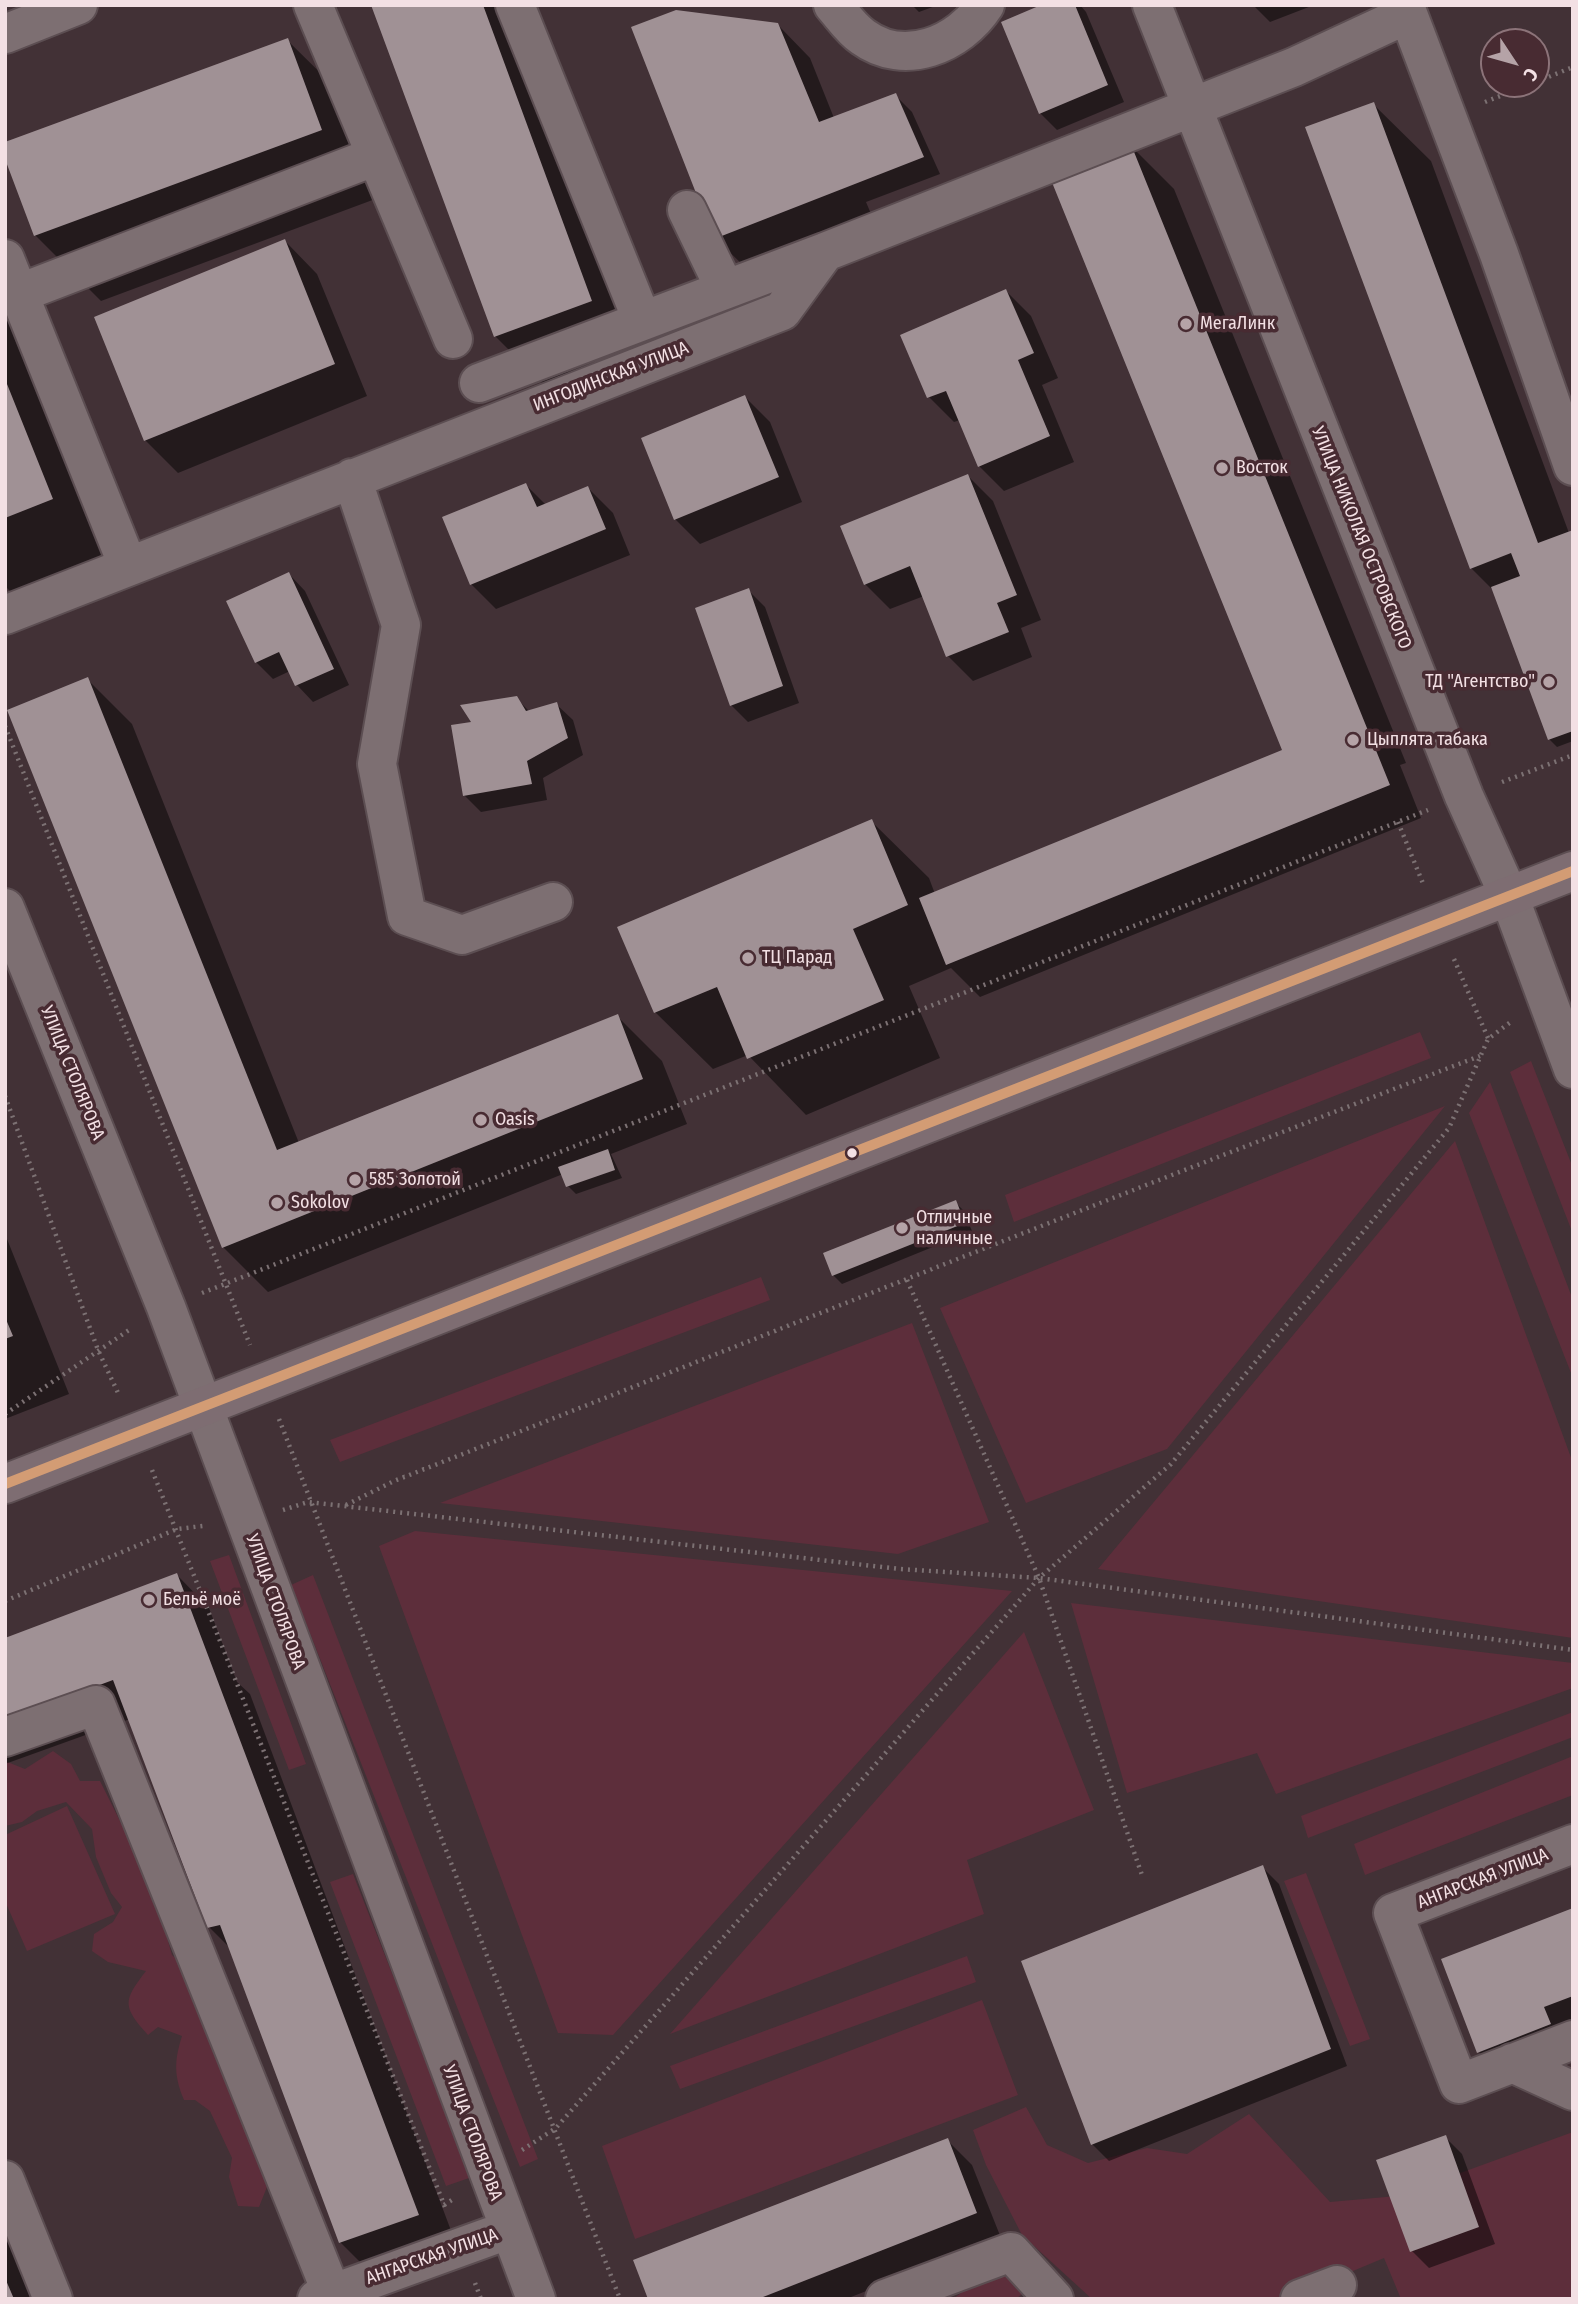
<!DOCTYPE html>
<meta charset="utf-8">
<style>
body{margin:0}
#map{position:relative;width:1578px;height:2304px;overflow:hidden;background:#423136;font-family:"Fira Sans Condensed",sans-serif}
canvas{display:block}
.frame{position:absolute;inset:0;border:7px solid #f3e0e4;pointer-events:none}
.north{position:absolute;left:1480px;top:28px;width:70px;height:70px;box-sizing:border-box;background:#482b32;border:2px solid #8c7379;border-radius:50%;rotate:126deg;font-size:19px;font-weight:700;line-height:28px;text-align:center;color:#f3e0e4}
.north::after{content:'';display:block;margin:auto;width:24px;height:32px;background:#b5a3a7;clip-path:polygon(50% 0,100% 100%,50% 72%,0 100%)}
</style>
<div id="map">
<canvas width="1578" height="2304"></canvas>
<div class="frame"></div>
<div class="north">С</div>
</div>
<script>
const ctx = document.querySelector('canvas').getContext('2d');
ctx.lineJoin = 'round';
function fill(path, color) { ctx.fillStyle = color; ctx.fill(path, 'evenodd'); }
function strokePath(path, color, width, dash) { ctx.strokeStyle = color; ctx.lineWidth = width; ctx.lineCap = dash ? 'butt' : 'round'; ctx.setLineDash(dash || []); ctx.stroke(path); }
function drawText(font, color, halo, rows, align = 'center') {
  ctx.font = font + ' "Fira Sans Condensed",sans-serif'; ctx.lineWidth = 7; ctx.setLineDash([]); ctx.textBaseline = 'middle'; ctx.strokeStyle = halo; ctx.fillStyle = color; for (const [text, x, y, turn = 0] of rows) {
    ctx.save(); ctx.translate(x, y); ctx.rotate((+turn || 0) * Math.PI / 180); ctx.textAlign = isNaN(turn) ? turn : align; if (halo) ctx.strokeText(text, 0, 0); ctx.fillText(text, 0, 0); ctx.restore();
  }
}
fill(new Path2D(`
 M1420 1032 1431 1058 1014 1222 1005 1195Z
 M1531 1061 1573 1168V1234L1510 1072Z
 M1490 1082 1573 1300V1378L1469 1113Z
 M1445 1106 1167 1449 1026 1503 940 1308Z
 M1455 1141 1573 1463V1638L1098 1569Z
 M761 1277 770 1300 340 1462 330 1440Z
 M912 1323 989 1522 898 1554 440 1503Z
 M415 1531 1012 1591 613 2035 558 2033 379 1546Z
 M229 1555 306 1764 289 1770 210 1561Z
 M313 1575 538 2159 520 2167 291 1585Z
 M1071 1603 1573 1663V1688L1276 1794 1257 1753 1127 1793Z
 M1024 1632 1094 1810 967 1860 984 1914 670 2034Z
 M1573 1712V1737L1308 1838 1301 1816Z
 M53 1751 71 1764 80 1781H100L162 1905 164 1927 172 1955 197 1978 268 2160 267 2187 259 2207 238 2206 229 2177 232 2158 210 2111 195 2100H184C174 2076 174 2061 182 2036L158 2027 148 2035C122 2006 123 2001 146 1971L108 1962 92 1951 94 1934 113 1922 122 1907 111 1893 96 1857 92 1829 66 1802 37 1811 22 1822 5 1826V1761L25 1769Z
 M1573 1756V1795L1365 1875 1354 1844Z
 M67 1806 115 1914 27 1951 5 1901V1835Z
 M1306 1873 1370 2039 1350 2046 1284 1881Z
 M353 1874 472 2177 446 2186 330 1882Z
 M967 1956 976 1982 680 2089 670 2066Z
 M982 2000 1018 2095 635 2239 602 2146Z
 M1026 2107 1047 2145 1088 2163 1147 2148 1187 2154 1249 2114 1330 2202 1397 2196 1573 2132V2299H1401L1384 2258 1286 2299H1092L1022 2235 986 2165 973 2130Z
 M985 2275 1007 2277 1023 2293 1016 2299H953Z`), '#5d2e3b');
fill(new Path2D(`
 M373 5H518L648 359 553 394 495 336Z
 M912 5H938L919 12Z
 M1045 5H1080L1086 12 1124 102 1057 130 1040 113Z
 M1253 5H1314L1270 22Z
 M778 25 810 58 834 118 895 95 912 112 940 174 866 202 874 221 748 270 715 238Z
 M287 40 353 105 386 195 101 301 35 235Z
 M1373 104 1431 161 1569 533 1573 532V741L1557 747 1549 739 1494 591 1471 568Z
 M1129 144 1174 189 1406 763 1400 765 1421 818 980 997 951 968 909 986 940 1058 806 1115 748 1055 713 1069 655 1012 871 821 929 878 935 894 1285 751Z
 M285 241 317 274 367 396 178 473 145 440Z
 M1006 291 1031 316 1058 378 1042 385 1074 462 1004 491 979 466 960 420 954 422 929 397Z
 M5 293 109 556 13 594 5 586Z
 M745 397 770 422 802 502 700 544 675 519Z
 M968 476 993 501 1041 620 1021 628 1032 657 973 681 948 656 924 596 890 609 865 584Z
 M526 485 546 505 588 488 613 513 630 555 496 609 471 584Z
 M289 574 305 591 349 685 313 702 297 685 290 671 273 679 256 662Z
 M748 590 765 607 799 703 748 722 731 705Z
 M87 679 132 724 299 1143 617 1016 662 1061 687 1124 611 1154 622 1178 576 1194 568 1186 563 1174 268 1292 223 1247Z
 M516 698 530 712 556 704 573 720 583 755 543 778 547 800 481 812 464 795 474 723Z
 M955 1202 963 1210 972 1231 842 1284 834 1276 825 1254Z
 M5 1234 69 1394 5 1419Z
 M177 1575 209 1608 237 1682 250 1694 462 2260 385 2287 340 2242 230 1948 209 1927 130 1719 5 1764V1640Z
 M1262 1867 1279 1884 1347 2066 1109 2161 1092 2144Z
 M1573 1910V2061L1511 2085 1479 2052 1443 1960Z
 M1445 2137 1462 2154 1495 2244 1429 2268 1412 2251Z
 M947 2140 972 2165 1001 2238 846 2299H650Z
 M5 2216 39 2299H5Z`), '#0007');
fill(new Path2D(`
 M371 5H483L592 301 494 337Z
 M1041 5H1075L1108 85 1039 114 1001 22Z
 M676 10 778 23 819 122 896 93 924 157 714 239 631 27Z
 M288 38 322 130 34 236 5 159V142Z
 M1374 102 1538 543 1573 530V731L1548 740 1491 587 1520 576 1511 553 1470 569 1305 127Z
 M1130 142 1390 785 946 965 919 898 1282 750 1049 175Z
 M285 239 335 364 144 441 94 317Z
 M1006 289 1034 353 1018 360 1050 436 978 467 946 391 927 398 900 335Z
 M5 379 53 499 5 518Z
 M745 395 779 477 674 520 641 438Z
 M968 474 1017 595 997 603 1009 632 946 657 910 566 864 585 840 526Z
 M526 483 537 507 588 486 606 529 470 585 442 517Z
 M289 572 334 669 295 686 279 652 255 663 226 601Z
 M749 588 783 686 730 706 695 608Z
 M88 677 277 1150 618 1014 643 1079 222 1248 7 710Z
 M517 696 526 711 557 702 568 738 527 761 532 784 463 796 451 725 471 722 460 705Z
 M872 819 908 905 853 929 884 1000 747 1059 717 987 654 1013 617 927Z
 M608 1149 615 1170 566 1187 558 1167Z
 M956 1200 965 1223 832 1276 823 1253Z
 M5 1317 13 1336 5 1339Z
 M177 1573 419 2215 339 2243 220 1925 207 1928 113 1680 5 1720V1638Z
 M1263 1865 1331 2049 1091 2145 1021 1961Z
 M1573 1908V1996L1544 2007 1551 2024 1477 2053 1441 1959Z
 M1446 2135 1479 2227 1410 2252 1376 2160Z
 M948 2138 977 2213 758 2299H648L633 2260Z
 M5 2278 14 2299H5Z`), '#a09195');
const minor = new Path2D(`
 M313 5 453 339
 M515 5 642 320
 M833 5C842 15 851 29 863 37 904 67 959 45 985 5
 M1152 5 1464 796 1509 896 1573 1069
 M5 34 78 5
 M687 210 725 289
 M5 259 128 566
 M20 293 376 156
 M479 383 825 252
 M352 478 401 625 377 764 407 916 462 935 553 902
 M5 615 782 311 825 252 1294 67 1408 14 1499 254 1573 466
 M5 908 166 1307 536 2299
 M5 1737 96 1705 332 2294
 M1573 1844 1393 1913 1459 2084 1573 2040
 M1512 2063 1573 2091
 M5 2180 53 2299
 M317 2299 508 2230
 M885 2299 1011 2252 1054 2299
 M1300 2299 1337 2285`);
const major = new Path2D(`
 M5 1484 1573 871`);
strokePath(minor, '#5c4e52', 42);
strokePath(major, '#5c4e52', 42);
strokePath(new Path2D(`
 M1536 82 1573 67
 M1485 102 1530 84
 M5 726 250 1345
 M1502 782 1573 755
 M1398 822 1424 886
 M1454 959 1488 1038
 M5 1096 98 1350 119 1395
 M907 1280 1039 1578 1143 1878
 M202 1293 1428 810
 M5 1414 132 1328
 M279 1419 620 2299
 M152 1470 445 2207
 M346 1505 394 1481C756 1339 1116 1195 1480 1056
 M283 1510 308 1502 900 1569 1039 1578 1573 1650
 M5 1601 177 1529 203 1526
 M522 2150 556 2128 1039 1578 1171 1464 1449 1128 1488 1039 1512 1021
 M444 2205 455 2198
 M475 2283 481 2299`), '#7c7173', 4.5, [2, 5]);
strokePath(minor, '#7d6f72', 38);
strokePath(major, '#7e6d72', 38);
strokePath(new Path2D(`
 M5 1484 1573 871`), '#d39c74', 10);
for (const [x, y, r, color] of [
 [1186,324,7,"#b5a3a7"],
 [1222,468,7,"#b5a3a7"],
 [1549,682,7,"#b5a3a7"],
 [1353,740,7,"#b5a3a7"],
 [748,958,7,"#b5a3a7"],
 [481,1120,7,"#b5a3a7"],
 [852,1153,6,"#f3e0e4"],
 [355,1180,7,"#b5a3a7"],
 [277,1203,7,"#b5a3a7"],
 [902,1228,7,"#b5a3a7"],
 [149,1600,7,"#b5a3a7"]
]) { const dot = new Path2D(); dot.arc(x, y, r, 0, 2 * Math.PI); ctx.fillStyle = color; ctx.fill(dot); strokePath(dot, '#482b32', 2.5); }
drawText('18px', '#f3e0e4', '#482b32', [
 ["МегаЛинк",1200,324],
 ["Восток",1236,468],
 ["ТД \"Агентство\"",1535,682,"right"],
 ["Цыплята табака",1367,740],
 ["ТЦ Парад",762,958],
 ["Oasis",495,1120],
 ["585 Золотой",369,1180],
 ["Sokolov",291,1203],
 ["Отличные",916,1218],
 ["наличные",916,1239],
 ["Бельё моё",163,1600]
], 'left');
drawText('18px', '#f3e0e4', '#482b32', [
 ["ИНГОДИНСКАЯ УЛИЦА",611,377,-21],
 ["УЛИЦА НИКОЛАЯ ОСТРОВСКОГО",1361,538,68],
 ["УЛИЦА СТОЛЯРОВА",72,1073,68],
 ["УЛИЦА СТОЛЯРОВА",275,1602,70],
 ["АНГАРСКАЯ УЛИЦА",1483,1879,-21],
 ["УЛИЦА СТОЛЯРОВА",472,2133,70],
 ["АНГАРСКАЯ УЛИЦА",432,2257,-19]
]);
</script>
